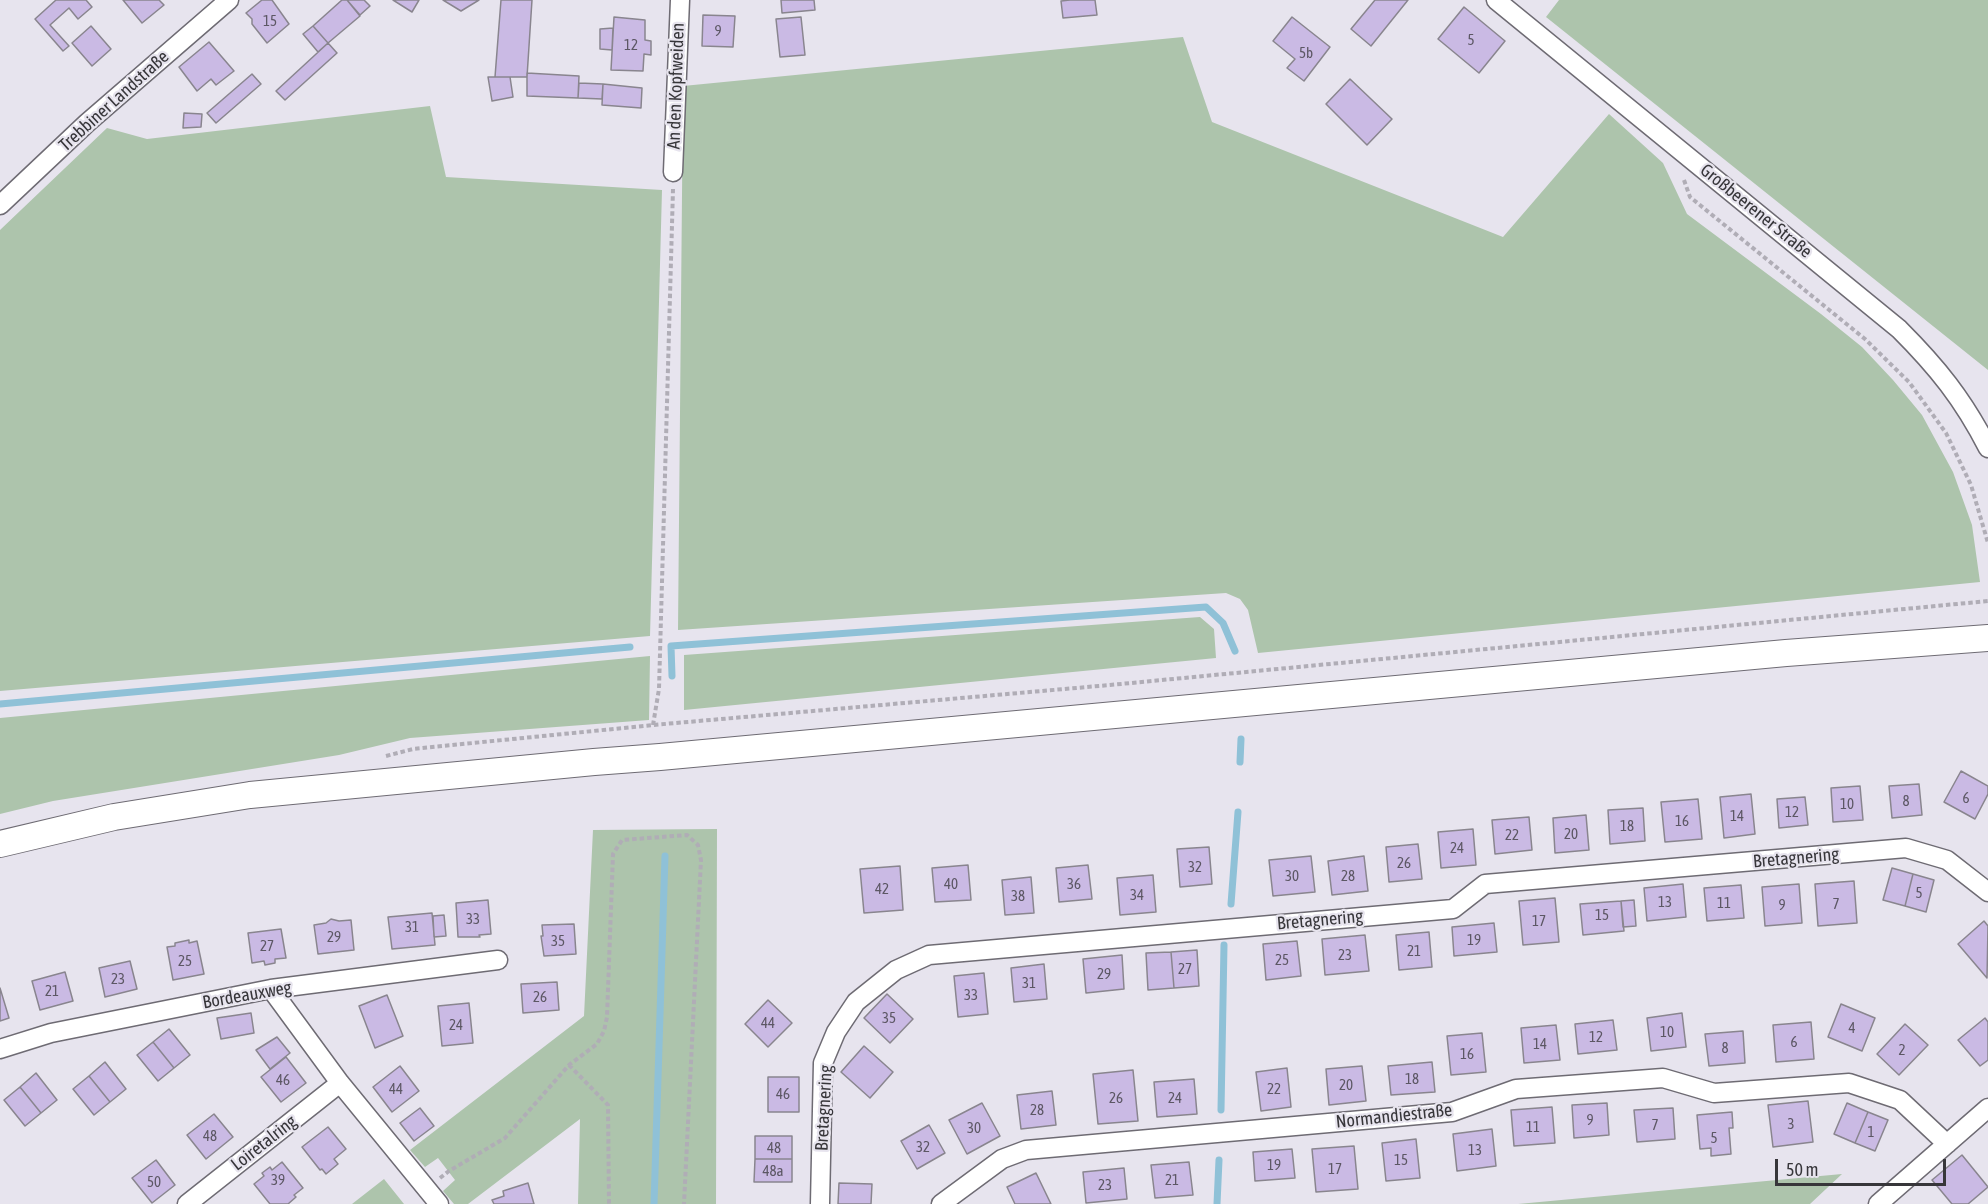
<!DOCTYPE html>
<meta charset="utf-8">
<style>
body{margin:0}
#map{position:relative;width:1988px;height:1204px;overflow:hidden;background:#e7e4ee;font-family:"Asap Condensed",sans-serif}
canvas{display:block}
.scale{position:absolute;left:1775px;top:1159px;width:171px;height:27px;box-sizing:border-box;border:3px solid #37363a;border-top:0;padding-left:8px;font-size:18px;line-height:21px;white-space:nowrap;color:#37363a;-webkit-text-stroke:4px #e7e4ee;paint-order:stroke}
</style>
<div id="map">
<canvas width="1988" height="1204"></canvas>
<div class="scale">50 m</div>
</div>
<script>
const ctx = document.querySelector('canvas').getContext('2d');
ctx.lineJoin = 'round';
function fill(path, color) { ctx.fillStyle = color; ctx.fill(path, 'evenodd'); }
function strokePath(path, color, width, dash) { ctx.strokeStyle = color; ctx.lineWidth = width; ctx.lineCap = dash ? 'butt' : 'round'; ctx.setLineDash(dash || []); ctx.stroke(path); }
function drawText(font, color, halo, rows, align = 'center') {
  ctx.font = font + ' "Asap Condensed",sans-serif'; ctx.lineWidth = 4.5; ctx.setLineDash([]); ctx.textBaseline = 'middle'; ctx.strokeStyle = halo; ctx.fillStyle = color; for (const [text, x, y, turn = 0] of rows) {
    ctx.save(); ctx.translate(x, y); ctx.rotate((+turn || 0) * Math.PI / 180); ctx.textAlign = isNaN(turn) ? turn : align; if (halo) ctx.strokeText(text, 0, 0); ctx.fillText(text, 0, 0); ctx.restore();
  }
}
fill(new Path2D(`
 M1559 0H1988V370L1546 17Z
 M1183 37 1212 122 1503 237 1609 114 1663 163 1687 214 1821 314 1862 347 1893 380 1922 415 1953 472 1972 525 1980 582 1258 653 1248 610 1240 599 1226 593 678 630 683 86Z
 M430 106 446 177 662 190 650 636 0 691V230L107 128 147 139Z
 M1200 617 1214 629 1216 658 684 710V655Z
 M650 656 649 720 410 738 339 755 53 801 0 814V718Z
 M717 829 716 1204H578L580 1119 468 1204H454L443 1191 455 1180 438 1158 425 1167 410 1150 584 1016 593 830Z
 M1842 1174 1810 1204H1518Z
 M384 1179 404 1204H352Z`), '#adc4ac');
strokePath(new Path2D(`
 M672 676 671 646 1206 607 1223 623 1235 651
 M0 704 630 647
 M1240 762 1241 739
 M1231 904 1238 812
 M1221 1110 1224 945
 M654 1204 665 856
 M1217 1204 1219 1160`), '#8fc1d7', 7);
const building = new Path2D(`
 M56 0H86L92 7 78 19 69 8 50 25 69 46 63 51 35 19Z
 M123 0H159L164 5 142 23Z
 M262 0H272L289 24 267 43 252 24V19L246 13Z
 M342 0H347L360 16 328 43 313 26Z
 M347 0H364L370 6 360 15Z
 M393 0H419L412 12Z
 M443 0H479L461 11Z
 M501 0H532L527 77H495Z
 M781 0H814L815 10 782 13Z
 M1070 0H1095L1097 15 1063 18 1061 1Z
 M1375 0H1408L1371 46 1351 29Z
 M1464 7 1505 41 1479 73 1438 39Z
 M703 15 735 16 733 47 702 46Z
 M614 17 645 20V40L651 41V55L644 54 643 71 611 70Z
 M801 17 805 55 780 57 776 19Z
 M1292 17 1330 47 1304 81 1287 68 1295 59 1273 41Z
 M91 26 111 49 92 66 72 43Z
 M313 26 328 43 318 52 303 34Z
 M613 28 612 50 600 49V29Z
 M209 42 234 71 216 85 211 79 197 91 179 67Z
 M328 43 337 53 285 100 276 91Z
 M527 73 579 76 578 98 527 96Z
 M252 74 261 84 216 123 207 113Z
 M488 77H510L513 97 492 101Z
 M1350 79 1392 119 1367 145 1326 104Z
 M579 83 603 84 602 99 578 98Z
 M603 84 642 88 641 108 602 105Z
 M184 113 202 114 201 127 183 128Z
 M1961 771 1988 786V794L1975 819 1944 802Z
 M1919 784 1922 815 1892 818 1889 786Z
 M1860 786 1863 820 1833 822 1831 788Z
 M1751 794 1755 834 1724 838 1720 797Z
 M1805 797 1808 825 1779 828 1777 799Z
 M1698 799 1702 839 1665 842 1661 802Z
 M1643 808 1645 841 1610 844 1608 810Z
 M1586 815 1589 850 1555 853 1553 818Z
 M1529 817 1532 850 1495 854 1492 820Z
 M1473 829 1476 865 1441 868 1438 832Z
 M1418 844 1422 879 1389 882 1386 847Z
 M1209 847 1212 884 1180 887 1177 849Z
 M1311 856 1315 892 1273 896 1269 860Z
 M1364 856 1368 891 1332 895 1328 861Z
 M968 865 971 900 935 902 932 868Z
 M1088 865 1092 899 1059 902 1056 868Z
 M900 866 903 910 864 913 860 869Z
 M1892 868 1913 874 1905 906 1883 900Z
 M1913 874 1934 880 1926 912 1905 906Z
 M1153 875 1156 912 1120 915 1117 878Z
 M1031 877 1034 913 1005 915 1002 880Z
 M1854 881 1857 923 1818 926 1815 884Z
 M1683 884 1686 917 1647 921 1644 888Z
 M1799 884 1802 923 1765 926 1762 887Z
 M1741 885 1744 918 1707 921 1704 888Z
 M1555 898 1559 942 1523 945 1519 901Z
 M488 900 491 934 479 935 480 937H458L456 903Z
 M1634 900 1636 926 1623 927 1621 901Z
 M1621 901 1624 931 1583 935 1580 904Z
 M432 913 435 945 392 949 388 917Z
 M444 915 446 936 434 937 433 916Z
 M331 919 339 921 351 920 354 950 318 954 314 925 326 923Z
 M1984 921 1988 926 1987 978 1958 944Z
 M1494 923 1497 952 1454 956 1452 927Z
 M574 924 576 954 544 956 541 936H543L542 925Z
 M281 929 286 958 275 959V963L265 965 264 961 252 963 248 933Z
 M1429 932 1432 967 1399 970 1396 935Z
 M1365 935 1369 971 1325 975 1322 939Z
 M189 940V943L197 941 204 974 173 980 167 947 175 946V943Z
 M1297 941 1301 976 1266 980 1263 944Z
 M1197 950 1199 986 1174 988 1171 952Z
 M1171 952 1174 988 1148 990 1146 953Z
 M1122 955 1124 989 1086 993 1083 959Z
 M130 961 137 989 105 997 99 968Z
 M1044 964 1047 999 1014 1002 1011 968Z
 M65 972 73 1001 40 1010 32 981Z
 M984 973 988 1014 958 1017 954 976Z
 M557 982 559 1010 523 1013 521 984Z
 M0 988 9 1018 0 1021Z
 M887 994 913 1019 890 1043 864 1018Z
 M387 995 403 1036 375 1048 359 1006Z
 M768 1000 792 1023 768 1047 745 1024Z
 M469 1003 473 1043 442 1046 438 1006Z
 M1841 1004 1875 1018 1862 1051 1828 1037Z
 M251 1013 254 1033 221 1039 217 1018Z
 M1682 1013 1686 1047 1651 1051 1647 1018Z
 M1985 1018 1988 1022V1060L1980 1066 1958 1040Z
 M1613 1020 1617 1050 1578 1054 1575 1024Z
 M1811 1022 1814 1059 1776 1062 1773 1025Z
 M1905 1024 1928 1045 1899 1075 1877 1054Z
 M1556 1025 1560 1060 1524 1063 1521 1028Z
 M169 1029 190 1055 174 1068 153 1042Z
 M1743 1031 1745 1063 1709 1066 1705 1034Z
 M1482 1033 1486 1072 1451 1075 1447 1036Z
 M277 1037 290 1053 270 1069 256 1050Z
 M153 1042 174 1068 158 1081 137 1055Z
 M864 1046 893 1072 870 1098 841 1072Z
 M286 1057 306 1083 281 1102 261 1077Z
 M105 1062 126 1089 110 1102 89 1076Z
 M1432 1062 1435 1092 1391 1095 1388 1066Z
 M400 1066 419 1091 392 1112 373 1087Z
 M1362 1066 1366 1101 1329 1105 1326 1069Z
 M1287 1068 1291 1107 1261 1111 1256 1072Z
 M1133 1070 1138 1121 1098 1124 1093 1074Z
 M36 1073 57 1100 41 1113 20 1087Z
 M89 1076 110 1102 94 1115 73 1089Z
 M768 1077H799V1112H768Z
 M1194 1079 1197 1114 1157 1117 1154 1082Z
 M20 1087 41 1113 25 1126 4 1100Z
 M1052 1091 1056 1125 1021 1129 1017 1095Z
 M1808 1101 1813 1142 1773 1147 1768 1105Z
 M982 1103 1000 1136 967 1154 949 1120Z
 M1607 1103 1609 1135 1574 1138 1572 1105Z
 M1847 1103 1868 1112 1855 1143 1834 1134Z
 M1552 1107 1555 1143 1514 1146 1511 1110Z
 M420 1108 434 1126 414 1141 400 1123Z
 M1673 1108 1675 1139 1637 1142 1634 1110Z
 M1732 1112 1733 1128H1729L1731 1154 1711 1156V1148L1700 1149 1697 1115Z
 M1868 1112 1888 1120 1875 1151 1855 1143Z
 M214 1114 233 1137 206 1159 187 1135Z
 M929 1125 945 1153 917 1169 901 1141Z
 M328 1127 346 1149 334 1159 338 1164 326 1174 322 1169 320 1170 302 1147Z
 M1492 1129 1496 1166 1457 1171 1453 1134Z
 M755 1136H792V1159H755Z
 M1416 1139 1420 1178 1386 1181 1382 1143Z
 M1354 1146 1358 1189 1316 1192 1312 1149Z
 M1292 1149 1295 1178 1255 1181 1253 1152Z
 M1962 1155 1988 1187 1968 1204H1952L1932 1180Z
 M755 1159H792V1182H754Z
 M156 1160 175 1185 152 1203 132 1178Z
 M282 1162 303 1188 294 1195 296 1197 288 1204H270L254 1184 264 1176 262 1173 270 1167 272 1170Z
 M1189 1162 1193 1195 1155 1198 1151 1165Z
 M1124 1168 1127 1199 1086 1203 1083 1172Z
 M1036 1173 1051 1204H1015L1007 1187Z
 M528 1183 534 1204H494L492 1200 504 1196 503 1191Z
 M839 1183 872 1184 871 1204H838Z`);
fill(building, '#cabae4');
strokePath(building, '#89858e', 1.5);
const minor = new Path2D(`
 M1496 0 1899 329C1937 367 1963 399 1988 448
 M673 172 680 0
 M0 205 87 123 229 0
 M271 989 340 1083 439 1204
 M0 1049 51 1033 271 989 498 960
 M187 1204 340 1083
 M820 1204 823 1063 836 1032 856 1002 896 970 929 955 1453 909 1485 884 1906 848 1947 860 1988 892
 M941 1204 1002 1159 1026 1150 1452 1112 1516 1089 1663 1078 1714 1093 1849 1083 1900 1100 1947 1144
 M1878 1204 1988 1108`);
const secondary = new Path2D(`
 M0 844 114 817 250 795 594 762 660 757 1786 653 1988 638`);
strokePath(minor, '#6e6b73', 21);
strokePath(secondary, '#6e6b73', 28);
strokePath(new Path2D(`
 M1684 180 1690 197 1865 339 1909 382 1946 433 1971 485 1988 543
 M653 725 659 689 673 189
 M386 756 413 749 653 725 1110 685 1988 601
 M569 1065 608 1105 609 1204
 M440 1178 449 1171 505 1138 569 1065 597 1044 604 1031 607 1017 613 854 622 840 687 835 698 845 701 860 684 1204`), '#b0adb6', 4, [4.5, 3]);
strokePath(minor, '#fff', 18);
strokePath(secondary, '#fff', 26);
drawText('15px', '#5c5764', null, [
 ["15",270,21],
 ["9",718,31],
 ["5",1471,40],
 ["12",631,45],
 ["5b",1306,53],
 ["6",1966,798],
 ["8",1906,801],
 ["10",1847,804],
 ["12",1792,812],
 ["14",1737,816],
 ["16",1682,821],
 ["18",1627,826],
 ["20",1571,834],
 ["22",1512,835],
 ["24",1457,848],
 ["26",1404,863],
 ["32",1195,867],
 ["30",1292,876],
 ["28",1348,876],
 ["40",951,884],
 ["36",1074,884],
 ["42",882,889],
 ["5",1919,893],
 ["34",1137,895],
 ["38",1018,896],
 ["13",1665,902],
 ["11",1724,903],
 ["7",1836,904],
 ["9",1782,905],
 ["15",1602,915],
 ["33",473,919],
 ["17",1539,921],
 ["31",412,927],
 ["29",334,937],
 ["19",1474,940],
 ["35",558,941],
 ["27",267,946],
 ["21",1414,951],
 ["23",1345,955],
 ["25",1282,960],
 ["25",185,961],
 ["27",1185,969],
 ["29",1104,974],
 ["23",118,979],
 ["31",1029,983],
 ["21",52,991],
 ["33",971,995],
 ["26",540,997],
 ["35",889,1018],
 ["44",768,1023],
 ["24",456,1025],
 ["4",1852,1028],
 ["10",1667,1032],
 ["12",1596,1037],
 ["6",1794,1042],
 ["14",1540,1044],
 ["8",1725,1048],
 ["2",1902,1050],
 ["16",1467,1054],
 ["18",1412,1079],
 ["46",283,1080],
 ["20",1346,1085],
 ["44",396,1089],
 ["22",1274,1089],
 ["46",783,1094],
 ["26",1116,1098],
 ["24",1175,1098],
 ["28",1037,1110],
 ["9",1590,1120],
 ["3",1791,1124],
 ["7",1655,1125],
 ["11",1533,1127],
 ["30",974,1128],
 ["1",1871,1132],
 ["48",210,1136],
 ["5",1714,1138],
 ["32",923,1147],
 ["48",774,1148],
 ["13",1475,1150],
 ["15",1401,1160],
 ["19",1274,1165],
 ["17",1335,1169],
 ["48a",773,1171],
 ["39",278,1180],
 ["21",1172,1180],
 ["50",154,1182],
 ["23",1105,1185]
]);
drawText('18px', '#37363a', '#e7e4ee', [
 ["An den Kopfweiden",676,86,-88],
 ["Trebbiner Landstraße",114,101,-42],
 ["Großbeerener Straße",1756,211,39],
 ["Bretagnering",1796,858,-5],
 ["Bretagnering",1320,920,-5],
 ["Bordeauxweg",247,995,-10],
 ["Bretagnering",824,1108,-87],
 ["Normandiestraße",1394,1116,-6],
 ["Loiretalring",264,1143,-38]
]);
</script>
